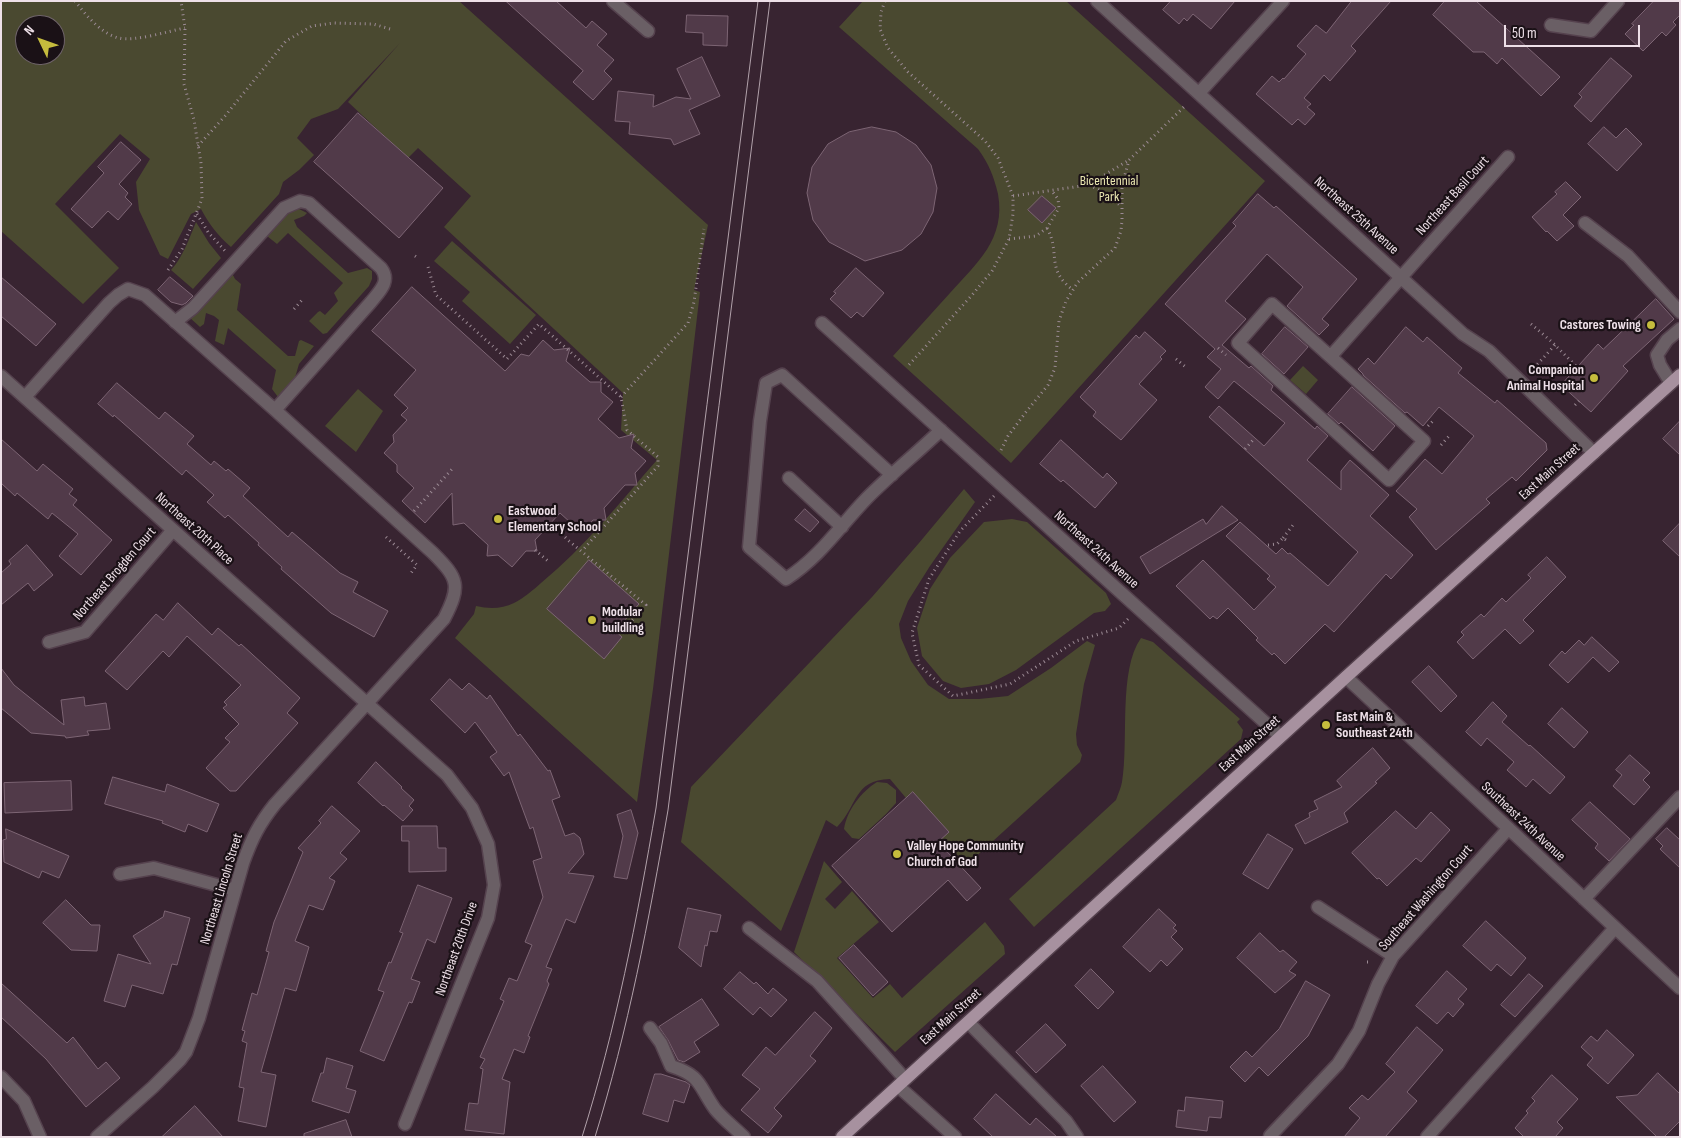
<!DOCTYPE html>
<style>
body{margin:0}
#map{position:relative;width:1681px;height:1138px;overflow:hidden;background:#382431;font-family:"Sofia Sans Condensed",sans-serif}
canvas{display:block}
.frame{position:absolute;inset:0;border:2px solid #eee0e8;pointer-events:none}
.north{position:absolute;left:15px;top:15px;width:50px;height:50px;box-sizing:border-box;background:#1a1116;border:1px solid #6f646a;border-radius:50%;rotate:312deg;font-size:14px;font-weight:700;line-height:20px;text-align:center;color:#eee0e8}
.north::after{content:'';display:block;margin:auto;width:18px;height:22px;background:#c5bc3d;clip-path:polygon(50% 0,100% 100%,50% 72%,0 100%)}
.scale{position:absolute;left:1504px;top:25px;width:136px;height:22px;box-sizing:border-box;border:2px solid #eee0e8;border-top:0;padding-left:6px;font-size:15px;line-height:18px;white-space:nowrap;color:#eee0e8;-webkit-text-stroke:4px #1a1116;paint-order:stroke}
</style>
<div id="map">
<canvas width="1681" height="1138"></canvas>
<div class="frame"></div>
<div class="north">N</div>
<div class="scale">50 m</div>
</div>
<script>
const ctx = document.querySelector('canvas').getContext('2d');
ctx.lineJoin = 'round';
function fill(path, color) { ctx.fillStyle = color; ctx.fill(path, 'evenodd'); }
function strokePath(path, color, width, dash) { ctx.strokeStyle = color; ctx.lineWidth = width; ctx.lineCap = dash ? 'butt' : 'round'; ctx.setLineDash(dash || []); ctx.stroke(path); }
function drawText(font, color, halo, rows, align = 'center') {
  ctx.font = font + ' "Sofia Sans Condensed",sans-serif'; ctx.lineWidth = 4.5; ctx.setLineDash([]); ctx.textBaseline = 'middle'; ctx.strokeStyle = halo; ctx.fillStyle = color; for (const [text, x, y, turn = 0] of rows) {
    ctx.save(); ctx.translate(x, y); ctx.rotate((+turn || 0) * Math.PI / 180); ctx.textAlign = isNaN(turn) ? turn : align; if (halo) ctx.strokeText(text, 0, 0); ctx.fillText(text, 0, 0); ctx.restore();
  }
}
fill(new Path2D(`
 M1 1H459L708 225 694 290 700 292 653 689 637 802 455 638 474 614 476 606C489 609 502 609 514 603 524 598 533 590 541 583 585 547 620 502 657 460L621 430 623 393 444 227 471 196 418 148 408 158 348 102 400 43 338 109 311 119 297 138 314 155 299 170 283 182 279 194 231 247C218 236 209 224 201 209L191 214 168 259 160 255 139 210 136 182 150 159 120 134 55 204 119 268 83 304 1 231ZM25 25H55V55H25Z
 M863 1H1066L1265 181 1011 463 893 356C912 335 931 314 950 293 977 263 1006 239 998 194 994 177 989 164 978 149L839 27Z
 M299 209 307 213 304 216 294 220 297 227 348 273 367 268 372 271V279L369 286 327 333 323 334 309 321 318 312 320 311 325 315 338 301 334 293 343 283 288 233 277 244 267 236C276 223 282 210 299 209Z
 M196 222 209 243 221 258 193 289 171 270C183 257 189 239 196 222Z
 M452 241 536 315 510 344 462 301 470 292 434 261Z
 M232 273 235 279 241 284 237 310 288 356H295L299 341 301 340 314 346 299 364 294 381 278 397 272 389 276 370 228 328 224 345 215 341 219 320 214 316 206 313 204 324 200 327 189 317Z
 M1303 366 1318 380 1306 394 1290 380Z
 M358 389 383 411 356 452 325 426Z
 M964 489 975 502 930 566 908 601 899 624 901 638 911 661 928 685 949 699H979L1008 696 1051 668 1087 641 1095 645 1084 684 1076 734 1077 745 1082 755 1080 762 971 861 961 859 942 838 949 832 913 792 906 798 890 779C853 780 858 806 837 827L826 820 781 931 681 842 691 787 872 597 919 543Z
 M1012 519 1027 522 1106 593 1111 604 1105 611 1094 613 1016 670 989 684 961 688 943 681 922 656 917 628 930 589 950 558 984 522Z
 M1141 638 1153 642 1240 719 1237 722 1243 730 1241 739 1034 927 1009 899 1116 800C1118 794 1121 788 1122 782 1129 742 1118 670 1141 638Z
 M877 782 887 783 896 790V803L886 814 859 839 852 838 844 829C847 810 861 792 877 782Z
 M824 861 842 882 825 899 835 909 852 891 879 922 837 958 873 998 890 984 902 998 985 922 1004 946 1005 954 895 1052 794 952Z`), '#4a4930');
const building = new Path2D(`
 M506 1H556L586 28 592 21 607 34 597 45 614 60 604 71 612 79 593 100 573 82 583 71Z
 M1171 1H1235L1211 29 1193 14 1187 21 1184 18 1179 24 1163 10Z
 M1352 1H1391L1351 46 1356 51 1330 81 1324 75 1304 98 1311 104 1307 107 1315 114 1305 125 1298 119 1292 125 1256 94 1272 76 1279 82 1283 78 1284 79 1306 54 1297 46 1316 25 1326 33Z
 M1445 1H1476L1560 77 1541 96 1502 58 1497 64 1484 52H1473L1433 15Z
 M1654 1H1680V15L1673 22 1676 25 1666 36 1662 32 1643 51 1625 34 1634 25 1632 24Z
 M687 15 728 16 727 46 703 45V33L686 32Z
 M702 57 720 96 689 110 700 134 674 145 671 139 629 134 630 122 615 121 618 91 654 95 653 107 676 97 691 99 677 69Z
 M1611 58 1632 76 1591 122 1574 106 1582 97 1579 94Z
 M358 113 443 188 399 238 314 162Z
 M872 127 896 132 916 145 931 165 937 188 933 212 921 234 902 250 865 261 829 242 813 220 807 193 812 167 828 144 849 132Z
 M1604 127 1616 138 1626 128 1642 144 1617 171 1588 144Z
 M121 142 141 160 119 184 128 193 125 197 132 204 118 220 108 211 92 228 71 209 104 173 98 167Z
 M1566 182 1581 197 1563 215 1574 226 1557 241 1547 231 1546 232 1532 217 1557 194 1555 192Z
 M1258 194 1274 208 1276 206 1357 279 1322 319 1329 325 1319 335 1287 306 1303 287 1267 254 1225 301 1246 319 1222 345 1249 368 1251 366 1273 386 1271 390 1315 429 1317 426 1328 436 1307 460 1341 490V471L1350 460 1389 495 1370 516 1413 555 1391 579 1386 574 1334 632 1325 624 1285 664 1274 653 1272 655 1256 640 1258 638 1228 608 1217 619 1213 616 1210 619 1176 586 1203 560 1254 610 1276 587 1267 579 1270 576 1226 536 1240 522 1276 554 1282 548 1288 554 1290 553 1328 586 1358 552 1209 417 1219 406 1264 446 1285 423 1234 381 1218 399 1205 387 1221 369 1207 357 1215 349 1165 304 1236 226 1233 223Z
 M1042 196 1056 208 1042 223 1028 210Z
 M856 268 884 293 863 317 857 312 851 318 830 299 836 293 834 292Z
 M1 277 56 324 36 346 1 316Z
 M170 277 193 296 186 303 182 305 171 302 158 290Z
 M412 287 505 371 521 354 529 356 543 340 554 350 570 348 566 361 590 382H601V392L613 402 598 419 619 438 634 434 631 448 646 461 635 473 637 485H625L604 508 606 520H593L582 533 560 513 535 540 537 551H526L512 567 498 555 487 556 488 545 464 523 453 525 452 493 425 523 402 501 414 488 397 472V465L384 453 394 442 393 435 407 420 401 415 408 408 394 395 416 370 372 331Z
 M1656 299 1674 319 1623 366 1628 371 1591 412 1561 385 1598 344 1603 349Z
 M1285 327 1308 347 1284 374 1262 354Z
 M1406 327 1423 342 1427 337 1462 368 1458 373 1495 403 1497 400 1546 443 1547 450 1516 481 1512 477 1486 499 1490 503 1436 550 1409 517 1417 509 1396 491 1425 459 1442 474 1474 436 1439 407 1423 426 1407 412 1405 413 1363 375V374L1358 369 1368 358 1374 364Z
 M1145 332 1166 351 1160 357 1162 359 1139 384 1157 400 1121 440 1093 416 1096 412 1080 397 1136 335 1139 338Z
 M117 383 159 419 165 412 194 436 187 444 211 465 214 461 226 471 228 469 250 488 243 496 288 537 292 532 340 573 358 582 353 592 388 611 374 637 331 613 281 569 282 567 258 545 259 543 228 515 225 518 207 502 214 495 186 470 182 475 114 415 113 417 98 404Z
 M1352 387 1395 426 1373 451 1341 422 1339 424 1328 414Z
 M1680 421V455L1663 439Z
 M1 439 37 471 43 464 73 489 69 494 77 500 73 505 112 540 81 575 59 556 78 534 52 513 48 519 17 493 15 496 1 483Z
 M1061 440 1103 478 1107 473 1117 483 1095 508 1063 480 1061 482 1040 464Z
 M1222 506 1238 520 1150 574 1140 557 1203 519 1206 524Z
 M805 509 819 522 810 532 795 520Z
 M1680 523V557L1663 541Z
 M27 545 53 575 34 591 28 583 1 605V573L11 564 9 561Z
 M1547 557 1566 577 1523 620 1534 631 1520 644 1505 629 1473 659 1457 642 1464 635 1461 632 1481 614 1484 617 1502 598 1506 602 1531 578 1528 575Z
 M589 560 639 604 615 631 622 637 604 659 547 609Z
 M178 603 212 635 218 628 239 646 241 644 300 698 287 713 298 723 236 791H230L206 768 230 742 225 738 239 724 223 708 227 705 224 702 241 685 187 636 169 657 163 651 127 690 105 671 156 614 163 620Z
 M1592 637 1619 662 1609 672 1593 657 1568 683 1549 665 1562 651 1565 654 1579 640 1584 645Z
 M1429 666 1457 696 1441 712 1412 682Z
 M1 668 14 685 64 725 61 700 84 697 85 706 106 703 110 729 87 731 89 735 66 738 65 736 31 733 1 708Z
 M450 679 462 690 469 683 487 699 490 695 518 736 520 734 548 771 550 770 560 797 552 800 565 836 574 833 580 838 584 854 568 873 594 876 575 923 566 919 546 967 552 969 547 981 549 984 528 1036 530 1037 524 1053 514 1049 502 1079 510 1082 504 1134 465 1130 469 1103 478 1104 483 1069 480 1068 485 1059 480 1057 504 1001 500 999 509 978 517 981 532 945 525 942 543 897 533 861 542 858 533 827 530 829 509 772 504 776 490 757 497 752 475 722 465 733 431 700Z
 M1493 702 1507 716 1502 722 1529 746 1530 745 1565 777 1550 794 1533 779 1526 787 1507 770 1514 762 1487 738 1481 746 1466 732Z
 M1562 708 1588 732 1574 748 1548 724Z
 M1373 748 1390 768 1375 782 1377 783 1344 813 1348 822 1305 844 1295 825 1310 817 1309 813 1318 809 1314 801 1342 787 1337 781Z
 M1630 755 1650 773 1643 780 1650 787 1634 805 1613 786 1622 775 1616 770Z
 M376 762 402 787 401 788 414 800 409 806 413 810 403 821 384 805 383 806 358 783Z
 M113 777 165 792 167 784 219 804 207 832 188 824 185 832 162 823 163 821 105 804Z
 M71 781 72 810 5 813 4 783Z
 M913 792 949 832 938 842 981 888 967 901 948 880 892 932 832 866Z
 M1590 802 1630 839 1609 861 1595 848 1598 844 1572 820Z
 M332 806 360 831 340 853 347 859 329 878 335 881 323 910 309 905 295 941 309 947 296 991 285 988 261 1072 276 1075 266 1127 238 1121 244 1088 239 1087 247 1043 242 1041 245 1031 242 1030 252 993 257 995 269 952 266 951 274 922 303 852 298 848 321 823 319 821Z
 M631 810 638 833 627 879 614 877 623 836 617 815Z
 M1396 811 1416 829 1431 812 1450 830 1421 862 1416 858 1387 886 1379 878 1377 879 1352 853Z
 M402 826H437L438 848H446V871L409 872V841H402Z
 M1667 828 1680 840V868L1660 849 1663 846 1656 839Z
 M6 829 69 856 59 878 42 871 39 878 4 862 3 840 6 839Z
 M1268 834 1293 849 1268 889 1243 874Z
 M418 885 452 898 435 943 427 939 411 979 420 982 412 1003 409 1002 384 1061 360 1051 384 992 378 990 389 962 391 963 403 933 400 932Z
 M66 900 91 925H100L97 951 71 950 43 923Z
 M688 908 721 915 717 932 710 931 707 946 705 945 701 967 679 948Z
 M1159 909 1176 925 1173 928 1177 931 1171 937 1183 949 1167 966 1161 960 1150 972 1123 947Z
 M165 911 190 918 177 965 172 964 163 994 132 985 125 1007 104 1001 118 954 151 964 133 936 163 917Z
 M1486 921 1526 958 1511 976 1497 964 1491 971 1463 946Z
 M1260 933 1280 952 1283 950 1297 962 1289 971 1296 975 1275 993 1237 958Z
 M854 945 888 982 873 996 839 958Z
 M1091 969 1114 992 1098 1009 1075 986Z
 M1447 971 1467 989 1458 999 1464 1004 1453 1017 1448 1012 1437 1024 1416 1006Z
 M740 972 754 984 756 982 768 994 773 988 787 1000 771 1017 760 1007 753 1015 724 989Z
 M1529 974 1543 986 1515 1017 1501 1005Z
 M1306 981 1330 995 1308 1036 1268 1076 1259 1067 1245 1082 1230 1067 1246 1051 1252 1057 1279 1029Z
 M1 983 67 1043 73 1037 98 1069 106 1062 120 1078 86 1107 46 1059 1 1017Z
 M702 999 719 1025 694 1042 700 1052 684 1062 678 1060 668 1040 659 1027Z
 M815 1012 832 1028 810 1056 816 1061 774 1108 782 1116 768 1133 741 1110 760 1089 742 1075 766 1047 775 1055Z
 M1046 1024 1066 1045 1036 1073 1016 1052Z
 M1417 1027 1443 1050 1407 1092 1417 1101 1385 1137H1344L1360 1118 1349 1108 1362 1095 1368 1100 1395 1072 1386 1064Z
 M1607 1030 1634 1055 1608 1084 1587 1065 1593 1058 1581 1047 1591 1036 1597 1041Z
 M327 1058 353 1066 346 1088 356 1091 349 1113 312 1101 321 1073H323Z
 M1103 1066 1136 1102 1114 1122 1081 1086Z
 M1658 1073 1680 1094V1121L1664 1137H1657L1616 1097 1637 1095Z
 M655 1074H661L686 1082 690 1085 684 1103 674 1100 668 1122 643 1114Z
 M1552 1075 1578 1099 1557 1122 1563 1128 1555 1137H1524L1515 1128 1528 1113 1526 1111 1535 1101 1532 1098Z
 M996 1094 1030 1125 1036 1118 1057 1137H993L974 1119Z
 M1186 1097 1223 1101 1221 1118 1209 1117 1207 1131 1176 1127 1178 1110 1184 1111Z
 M195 1106 223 1137H162Z
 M346 1120 352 1137H304V1134Z`);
fill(building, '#513a49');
strokePath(building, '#7d6574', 1);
const minor = new Path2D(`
 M613 1 648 31
 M1097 1 1463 334 1489 351 1594 453
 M1551 25 1591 31 1618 1
 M1199 93 1283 1
 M1585 223 1628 256 1680 312
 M1272 304 1424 441 1389 480 1238 343Z
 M175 322 193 308 284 208 300 201 309 203 381 268C391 281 380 291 371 302L275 410
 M822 323 1280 736
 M1331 356 1508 157
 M1 376 447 775 472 808 488 844 494 885 488 918 405 1124
 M1671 383 1660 365 1657 355 1667 340 1680 329
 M25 397 109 303 118 295 128 289 145 295 275 410 433 553C459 579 461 586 444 619L275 804C259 824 252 838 243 863L199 1018 186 1052 180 1060 153 1087 97 1137
 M892 475 782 375 766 383 760 421 749 547 786 579C821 556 839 527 867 498 891 474 917 453 941 430
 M789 478 842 527
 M49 642 85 632 173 530
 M1346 677 1680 988
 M120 874 154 868 235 890
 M1584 899 1680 797
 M1318 907 1393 956
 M749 928 817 981 905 1079
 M968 1022 1066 1121 1077 1137
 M650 1028 661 1043 671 1066C702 1076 698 1085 715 1109 723 1119 735 1128 744 1137
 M1 1077 24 1101 40 1137
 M898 1086 955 1137
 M1270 1136 1338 1064 1359 1031 1378 984 1393 956 1508 829
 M1427 1137 1615 928`);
const major = new Path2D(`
 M842 1137 1346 677 1680 375`);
strokePath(minor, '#55424e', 15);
strokePath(major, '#55424e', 15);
strokePath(new Path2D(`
 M75 1C86 15 101 34 119 38 134 42 169 31 185 28
 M885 1 881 12 880 29 888 48 908 72 985 141 998 158 1013 196V214L1009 239 992 271 972 295 908 366
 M198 146 225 116 286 41 312 26 334 23 373 24 390 29
 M1089 185 1102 191 1121 206
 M1013 196 1088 185 1129 160
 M197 214 208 232 226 252
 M1047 228C1061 253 1045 269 1073 290
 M1009 239 1036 236 1047 228 1059 208 1058 199 1052 191
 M415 256 418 258
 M428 267 436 295 507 359 539 324 621 397 627 430 658 457V466L582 551
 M168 270 182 249 202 199 201 163 194 120 184 84 185 28 181 1
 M294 309 304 298
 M1531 324 1552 342 1577 367
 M1218 348 1226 355
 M1176 359 1187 368
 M1534 368 1555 345
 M621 397 688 323 694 302 704 229
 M1575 405 1579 401
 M1428 426 1435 419
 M1441 445 1451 434
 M1245 449 1255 438
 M1001 450 1008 436 1026 412 1048 385 1055 368 1059 321 1066 301 1078 282 1115 248 1121 231 1122 220V186L1129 160 1186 105
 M994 496 960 531 929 579 912 633 919 665 953 696 1010 684 1076 641 1119 628 1128 619
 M414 511 453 468
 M551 523 569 541 646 605 626 627
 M386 537 417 565 411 573
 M1283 538 1293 525
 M1268 545 1277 544 1283 538 1286 540
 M535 550 549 562
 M1367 962H1369`), '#9c8b95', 3, [1, 4]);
strokePath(minor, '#6a5f65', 12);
strokePath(major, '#a7919f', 12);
strokePath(new Path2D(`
 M582 1137C616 1029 637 919 656 808L758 1
 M595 1137C628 1030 649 920 668 810L770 1`), '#b2a2ab', 1);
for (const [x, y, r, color] of [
 [1651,325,5,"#c5bc3d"],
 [1594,378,5,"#c5bc3d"],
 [498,519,5,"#c5bc3d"],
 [592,620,5,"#c5bc3d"],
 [1326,725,5,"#c5bc3d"],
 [897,854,5,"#c5bc3d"]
]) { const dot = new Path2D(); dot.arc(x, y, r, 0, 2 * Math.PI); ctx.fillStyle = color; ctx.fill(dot); strokePath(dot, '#1a1116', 2); }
drawText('14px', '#eae7b1', '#1a1116', [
 ["Bicentennial",1109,181],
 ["Park",1109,197]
]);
drawText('14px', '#eee0e8', '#1a1116', [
 ["Northeast Basil Court",1453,196,-48],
 ["Northeast 25th Avenue",1356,216,42],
 ["East Main Street",1550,472,-42],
 ["Northeast 20th Place",194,529,42],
 ["Northeast 24th Avenue",1096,550,42],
 ["Northeast Brogden Court",115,574,-49],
 ["East Main Street",1250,744,-42],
 ["Southeast 24th Avenue",1523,822,43],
 ["Northeast Lincoln Street",222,889,-73],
 ["Southeast Washington Court",1426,898,-49],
 ["Northeast 20th Drive",457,949,-70],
 ["East Main Street",951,1017,-42]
]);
drawText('bold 14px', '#eee0e8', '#1a1116', [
 ["Castores Towing",1641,325,"right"],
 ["Companion",1584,370,"right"],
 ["Animal Hospital",1584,386,"right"],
 ["Eastwood",508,511],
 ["Elementary School",508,527],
 ["Modular",602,612],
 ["buildling",602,628],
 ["East Main &",1336,717],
 ["Southeast 24th",1336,733],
 ["Valley Hope Community",907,846],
 ["Church of God",907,862]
], 'left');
</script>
